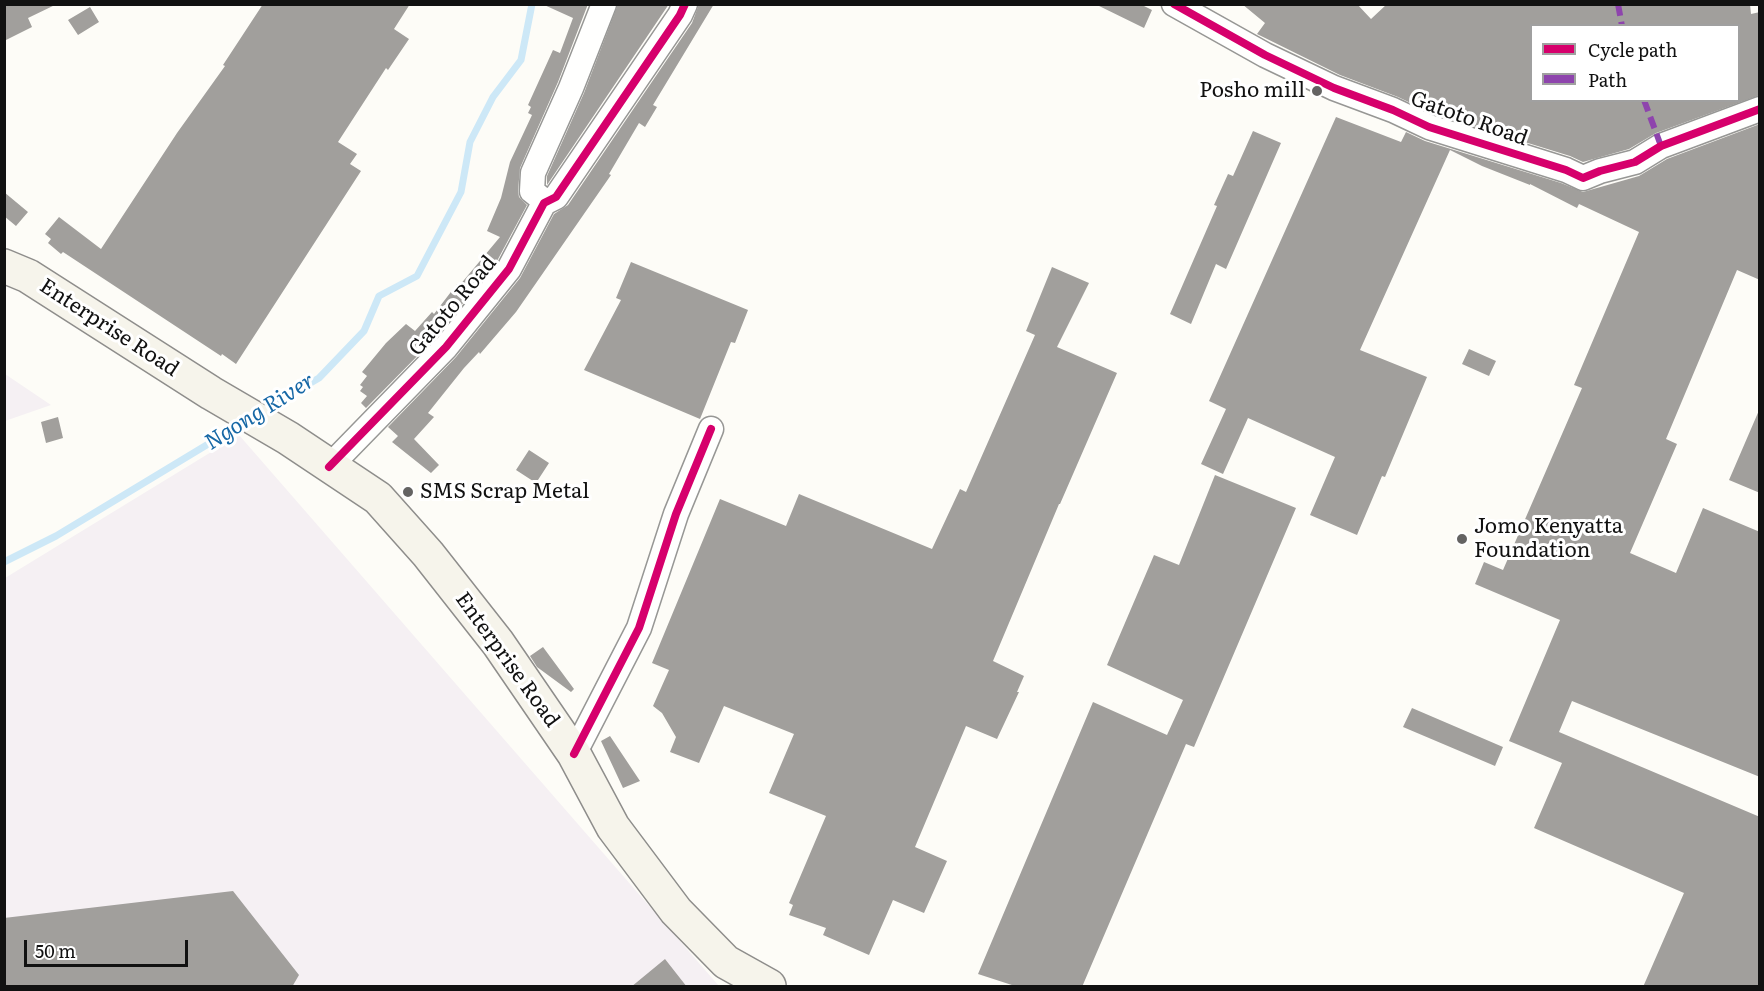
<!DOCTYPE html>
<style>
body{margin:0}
#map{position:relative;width:1764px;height:991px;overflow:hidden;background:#fdfcf7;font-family:Literata,serif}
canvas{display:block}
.frame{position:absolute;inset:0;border:6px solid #111;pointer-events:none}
.legend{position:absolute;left:1530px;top:24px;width:210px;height:78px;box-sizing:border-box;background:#fff;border:2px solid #a0a0a0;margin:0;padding:8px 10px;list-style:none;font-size:18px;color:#111}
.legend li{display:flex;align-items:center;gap:12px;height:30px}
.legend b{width:30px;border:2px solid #a0a0a0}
.scale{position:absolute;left:24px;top:940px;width:164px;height:27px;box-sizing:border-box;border:3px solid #111;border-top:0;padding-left:8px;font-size:18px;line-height:21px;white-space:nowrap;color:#111;-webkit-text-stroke:4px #fff;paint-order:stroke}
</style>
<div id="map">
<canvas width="1764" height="991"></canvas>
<div class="frame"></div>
<ul class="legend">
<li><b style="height:8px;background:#d6006c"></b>Cycle path</li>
<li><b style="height:8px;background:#8e44ad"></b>Path</li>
</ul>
<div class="scale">50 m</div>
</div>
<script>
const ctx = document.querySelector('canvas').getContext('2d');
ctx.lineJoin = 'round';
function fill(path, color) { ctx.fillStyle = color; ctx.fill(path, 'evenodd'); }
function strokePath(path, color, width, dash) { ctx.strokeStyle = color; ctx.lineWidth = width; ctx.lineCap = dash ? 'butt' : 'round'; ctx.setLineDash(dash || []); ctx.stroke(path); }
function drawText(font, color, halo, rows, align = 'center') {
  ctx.font = font + ' Literata,serif'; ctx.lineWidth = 6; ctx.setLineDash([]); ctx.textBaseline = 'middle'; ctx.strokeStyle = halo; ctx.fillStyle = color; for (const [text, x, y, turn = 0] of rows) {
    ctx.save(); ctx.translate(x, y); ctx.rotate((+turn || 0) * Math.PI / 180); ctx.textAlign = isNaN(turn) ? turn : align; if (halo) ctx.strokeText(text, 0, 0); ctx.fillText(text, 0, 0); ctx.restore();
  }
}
fill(new Path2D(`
 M5 374 51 405 5 421Z
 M239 435 719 986H5V578Z`), '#f5f0f3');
strokePath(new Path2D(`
 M263 411 319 378 364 331 379 296 417 276 461 192 470 142 493 97 521 60 532 4
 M4 562 56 536 243 423`), '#cde8f7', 7);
fill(new Path2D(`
 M4 4H57L28 18 32 27 4 41Z
 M263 4H410L394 29 409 39 388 70 386 68 338 142 357 154 350 164 361 171 236 364 222 354 221 356 63 252 61 254 48 243 51 239 45 234 59 217 101 249 177 133 225 66 223 65Z
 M542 4H588L558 82 520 168 518 191 519 197 527 205 497 261 435 338 366 408 361 403 367 396 360 391 363 387 360 385 367 376 362 372 386 343 406 324 415 331 432 312 434 314 457 284 459 286 500 237 487 231 501 198 510 162 532 115 528 113 531 107 528 105 553 50 560 53 573 18Z
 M618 4H669L547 185V176L584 93Z
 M699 4H714L653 105 657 107 645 127 639 123 609 174 611 175 516 312 480 354 479 352 464 368 428 413 434 417 414 439 439 465 431 473 392 442 398 436 388 427 456 357 520 278 554 214 568 205 692 23Z
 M1095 4H1140L1152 10 1144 28Z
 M1242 4H1357L1371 19 1387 4H1750L1751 14 1760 12V95L1656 133 1629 149 1583 162 1570 156 1434 114 1398 97 1340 75 1257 34 1265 23ZM1532 26H1738V100H1532Z
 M90 7 99 22 78 35 68 20Z
 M1336 117 1401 142 1406 132 1425 141 1561 183 1583 192 1639 176 1667 159 1760 124V280L1737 270 1666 439 1677 444 1630 553 1676 573 1703 508 1760 532V777L1572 701 1559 732 1760 817V987H1643L1684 893 1534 828 1562 763 1509 741 1560 620 1475 584 1484 562 1503 570 1582 388 1574 385 1639 232 1579 204 1577 208 1530 184V185L1482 166 1450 150 1360 350 1427 377 1385 477 1382 476 1357 535 1310 515 1335 457 1248 418 1223 474 1201 464 1226 409 1209 401Z
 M1253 131 1281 143 1226 269 1216 264 1191 324 1170 314 1217 206 1214 205 1228 174 1233 176Z
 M4 192 28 212 16 226 4 216Z
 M631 262 748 310 735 343 731 342 700 419 584 370 621 300 616 298Z
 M1052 267 1089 283 1057 347 1117 373 1060 504H1059L993 661 1024 676 1017 692H1019L997 739 966 726 915 847 947 861 924 913 893 900 869 955 823 935 826 928 789 915 793 905 789 903 826 816 769 793 794 734 724 706 699 763 670 752 676 737 662 713 653 706 669 670 652 663 720 499 786 526 799 494 932 549 960 489 966 492 1035 335 1026 331Z
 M1469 349 1496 361 1489 376 1462 364Z
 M1760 408V493L1729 480Z
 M58 417 63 438 46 443 41 422Z
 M529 450 549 463 536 483 516 470Z
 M1215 475 1296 508 1194 747 1186 744 1082 987H1018L978 974 1093 702 1167 735 1183 700 1107 665 1154 555 1179 565Z
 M543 647 574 689 571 692 537 667 530 656Z
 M1412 708 1503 747 1495 766 1403 727Z
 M610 736 640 781 623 788 601 741Z
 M233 891 299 975 292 987H4V918Z
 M665 959 687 987H631Z`), '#a19f9c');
const minor = new Path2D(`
 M1174 4 1265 55 1334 88 1393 110 1429 127 1566 170 1583 178 1600 171 1635 162 1661 146 1760 109
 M544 203 542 199 532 191 533 173 571 88 604 4
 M329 467 446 347 509 269 544 203 556 197 680 15 685 4
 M574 754 639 628 676 514 711 429`);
const secondary = new Path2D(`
 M4 266 28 276 211 393 288 438 378 498 428 554 498 643 574 754 613 827 676 911 726 962 769 986`);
strokePath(minor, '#979795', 27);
strokePath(secondary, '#8e8d8b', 36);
strokePath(minor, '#fffffe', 24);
strokePath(secondary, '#f6f4eb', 33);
strokePath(new Path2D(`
 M1618 4 1622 26
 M1644 100 1661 146`), '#8e44ad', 6, [12, 6]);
strokePath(new Path2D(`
 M1174 4 1265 55 1334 88 1393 110 1429 127 1566 170 1583 178 1600 171 1635 162 1661 146 1760 109
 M329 467 446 347 509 269 544 203 556 197 680 15 685 4
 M574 754 639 628 676 514 711 429`), '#d6006c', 8);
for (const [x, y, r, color] of [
 [1317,91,6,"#646362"],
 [408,492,6,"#646362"],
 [1462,539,6,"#646362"]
]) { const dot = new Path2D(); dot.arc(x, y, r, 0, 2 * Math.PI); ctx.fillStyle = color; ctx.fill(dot); strokePath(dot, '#fff', 2); }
drawText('21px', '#111', '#fff', [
 ["Posho mill",1305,91,"right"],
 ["SMS Scrap Metal",420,492],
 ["Jomo Kenyatta",1474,527],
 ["Foundation",1474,551]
], 'left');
drawText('21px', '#111', '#fff', [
 ["Gatoto Road",1469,119,20],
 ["Gatoto Road",453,306,-50],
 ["Enterprise Road",109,328,33],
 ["Enterprise Road",507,660,54]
]);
drawText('italic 22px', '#1768a6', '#fff', [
 ["Ngong River",260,412,-32]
]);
</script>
